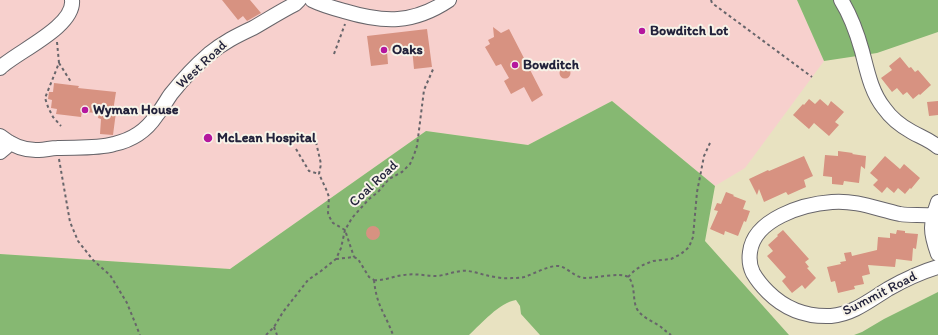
<!DOCTYPE html>
<style>
body{margin:0}
canvas{display:block;background:#e8e2c1}
</style>
<canvas width="938" height="335"></canvas>
<script>
const ctx = document.querySelector('canvas').getContext('2d');
ctx.lineJoin = 'round';
function fill(path, color) { ctx.fillStyle = color; ctx.fill(path, 'evenodd'); }
function strokePath(path, color, width, dash) { ctx.strokeStyle = color; ctx.lineWidth = width; ctx.lineCap = dash ? 'butt' : 'round'; ctx.setLineDash(dash || []); ctx.stroke(path); }
function drawText(font, color, halo, rows, align = 'center') {
  ctx.font = font + ' Itim,sans-serif'; ctx.lineWidth = 4; ctx.setLineDash([]); ctx.textBaseline = 'middle'; ctx.strokeStyle = halo; ctx.fillStyle = color; for (const [text, x, y, turn = 0] of rows) {
    ctx.save(); ctx.translate(x, y); ctx.rotate((+turn || 0) * Math.PI / 180); ctx.textAlign = isNaN(turn) ? turn : align; if (halo) ctx.strokeText(text, 0, 0); ctx.fillText(text, 0, 0); ctx.restore();
  }
}
fill(new Path2D(`
 M0 0H797L824 61 745 168 715 186 612 101 528 145 426 131 230 269 0 254Z`), '#f7d0cd');
fill(new Path2D(`
 M797 0H938V32L877 53 824 61Z
 M612 101 715 186 705 241 789 335H540L521 314 520 306 516 300C499 303 482 323 469 335H0V254L230 269 426 131 528 145Z
 M938 292V335H854L862 332 884 319Z`), '#86b872');
fill(new Path2D(`
 M222 0H250L261 13 247 21 243 16 238 20Z
 M493 27 501 33 509 29 543 95 532 102 524 87 511 94 504 81 509 78 501 64 496 66 485 47 490 44 488 40 494 37Z
 M427 29 432 67 414 69 412 48 387 51 388 64 371 66 367 36Z
 M900 57 909 68 911 67 915 72 918 70 931 85 920 95 919 94 913 99 907 92 903 95 897 88 892 92 881 78 892 70 889 66Z
 M559.5 73a5.5 5.5 0 1 1 11 0a5.5 5.5 0 1 1-11 0Z
 M54 83 79 86 78 88 116 92 113 111 116 112 113 135 100 134 101 119 98 118 99 113 82 112 81 117 56 114 57 109 51 108 52 100 48 99 49 92H53Z
 M809 99 815 104 820 99 828 106 831 101 844 112 835 122 839 125 829 136 814 123 809 129 793 115 803 104 804 105Z
 M938 101V115L929 116 927 102Z
 M838 151 853 153 852 154 866 156 865 169 861 166 859 183 844 181 843 185 832 184V177L823 176 825 155 838 156Z
 M804 156 813 176 804 180 806 187 788 195 786 192 764 202 759 189 757 195 749 179 768 170 769 171Z
 M885 156 900 169 904 164 920 178 911 189 910 188 905 194 898 188 894 193 887 187 882 193 873 185 878 180 870 173Z
 M726 192 734 195 733 196 746 201 743 209 750 211 746 222 744 221 738 236 725 231 724 235 710 229 718 211 714 210 717 203 721 204Z
 M366 233a7 7 0 1 1 14 0a7 7 0 1 1-14 0Z
 M783 230 809 259 805 262 809 267 807 268 816 278 805 289 802 285 792 293 782 281 786 277 767 256 773 251 768 245 778 236 777 235Z
 M897 230 905 231V233L918 234 916 249 913 248 912 261 896 259 895 267 868 265 870 274 862 276 864 284 854 286 855 289 838 293 835 281 831 282 827 267 841 264 840 262 846 261 844 253 851 252 852 256 877 250 878 237 890 238V233L896 234Z`), '#d79281');
const minor = new Path2D(`
 M312 0C322 5 333 8 344 11 384 23 413 24 449 0
 M841 0C851 16 857 33 862 51 867 70 871 92 884 108 891 118 901 126 912 132 921 137 930 140 938 147
 M0 68C16 52 75 27 72 0
 M0 136C11 145 24 151 39 150 45 150 51 148 57 148 76 147 96 149 114 144 132 140 146 131 156 116 162 109 166 101 171 94 183 79 195 66 209 54 224 42 236 36 253 28 267 20 281 11 295 4L299 0
 M0 152 6 147 9 142
 M938 202C930 224 930 232 938 254
 M934 216C923 214 911 216 900 214 877 209 856 200 832 202 803 204 754 219 750 252 749 259 750 267 753 273 757 280 762 286 768 292 785 309 807 317 831 316 853 314 870 300 888 289 904 280 921 272 938 267`);
strokePath(minor, '#67656a', 16);
strokePath(new Path2D(`
 M711 0 712 3 812 77
 M57 42 59 63 45 98 48 107 53 117 61 126
 M334 54 345 24
 M59 63 71 82
 M316 142 321 164 319 174 326 189 329 197 328 213 330 218 333 223 345 230 354 257
 M296 149 309 171 319 174
 M59 159 70 222 78 241 93 260 110 275 127 303 140 335
 M336 259 354 257 358 259 369 277 374 280
 M628 277 635 270 643 265 653 261 671 259 681 254 689 247 693 237 697 192 704 156 710 143
 M374 280C384 281 393 276 404 275 415 273 426 276 437 276 446 275 453 272 461 271 469 270 477 273 485 275 493 277 504 279 512 278 516 278 520 278 524 277 534 274 545 267 556 266 567 265 573 278 586 278 595 278 622 272 628 277 636 284 632 300 637 309 642 318 653 321 661 327 664 330 667 332 671 335
 M374 280C375 290 377 299 381 308 385 317 390 326 393 335
 M274 327 277 335
 M266 335 274 327 283 312 308 280 321 271 336 259 341 248 345 230 352 218 369 199 378 192 389 179 402 172 410 164 414 155 417 146 424 90 434 67`), '#67656a', 2, [3, 3]);
strokePath(minor, '#fff', 14);
for (const [x, y, r, color] of [
 [642,31,4,"#b5179e"],
 [384,50,4,"#b5179e"],
 [515,65,4,"#b5179e"],
 [85,110,4,"#b5179e"],
 [208,138,5,"#b5179e"]
]) { const dot = new Path2D(); dot.arc(x, y, r, 0, 2 * Math.PI); ctx.fillStyle = color; ctx.fill(dot); strokePath(dot, '#f7f3e8', 1.5); }
drawText('bold 14px', '#22223b', '#f7f3e8', [
 ["Bowditch Lot",650,31],
 ["Oaks",392,50],
 ["Bowditch",523,65],
 ["Wyman House",93,110],
 ["McLean Hospital",217,138]
], 'left');
drawText('14px', '#22223b', '#f7f3e8', [
 ["West Road",202,65,-43],
 ["Coal Road",374,184,-43],
 ["Summit Road",880,294,-27]
]);
</script>
